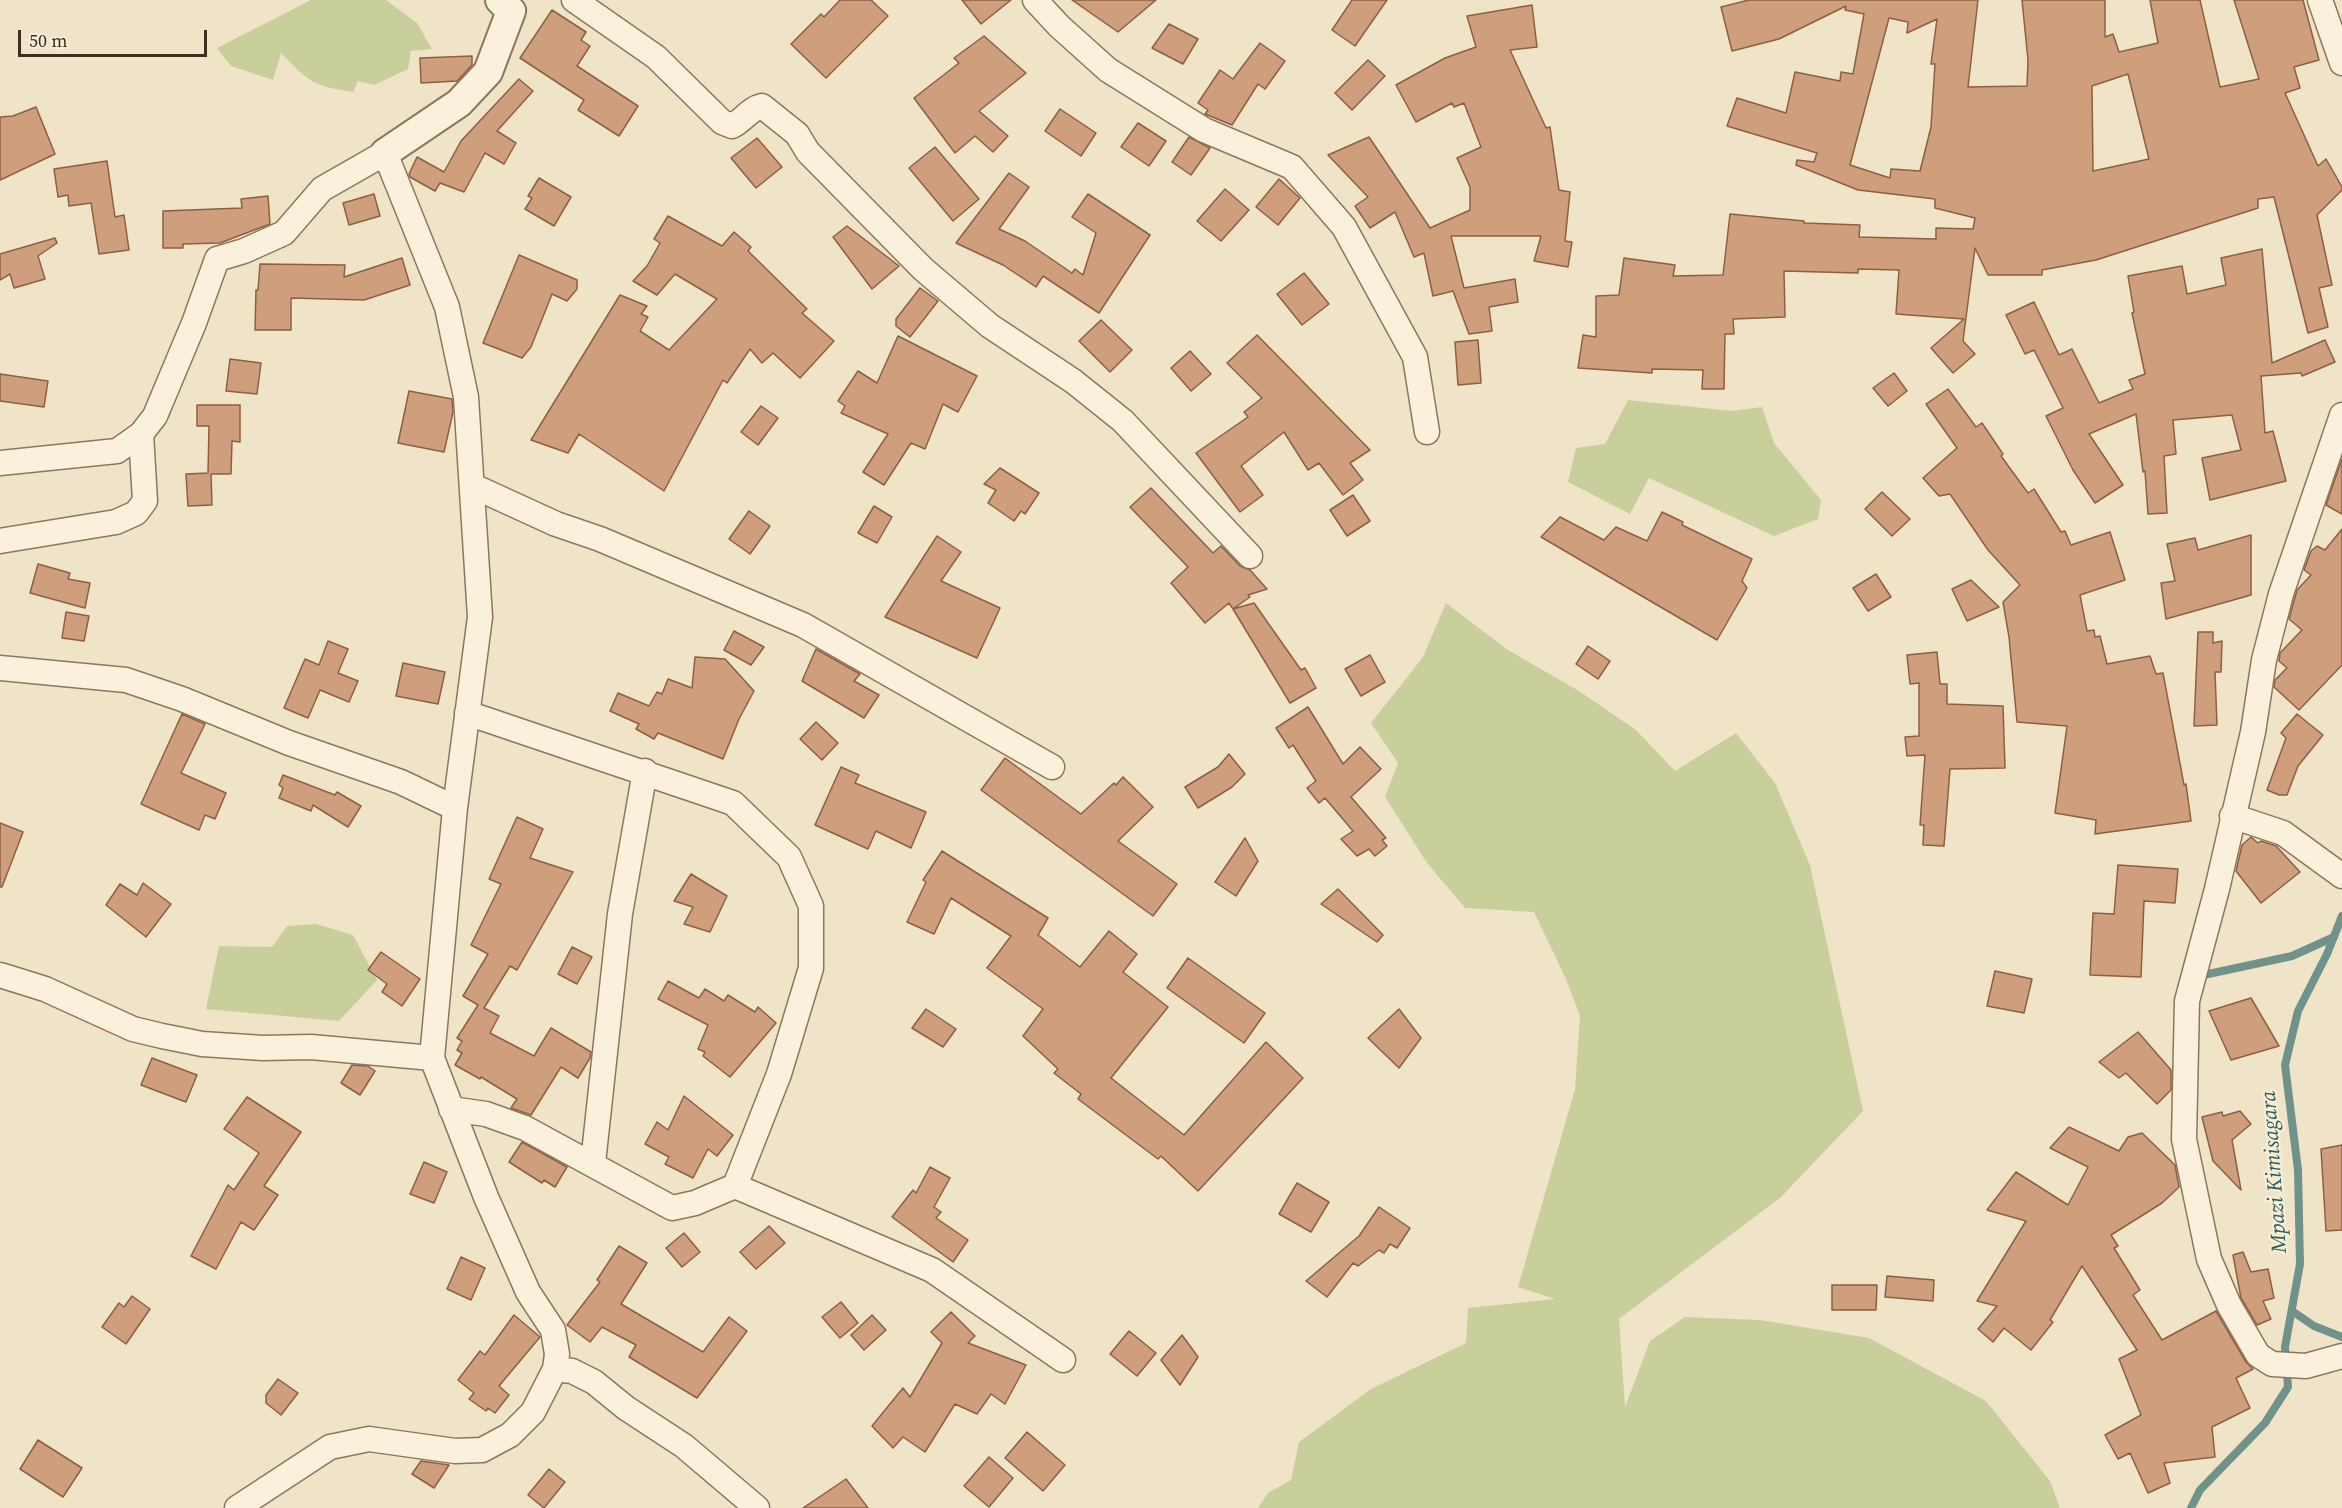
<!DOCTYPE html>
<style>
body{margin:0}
#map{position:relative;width:2342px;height:1508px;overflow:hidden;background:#f0e4c8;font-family:"Source Serif 4",serif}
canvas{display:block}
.scale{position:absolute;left:18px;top:30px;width:189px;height:27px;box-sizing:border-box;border:3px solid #3d2e20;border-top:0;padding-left:8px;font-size:18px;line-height:21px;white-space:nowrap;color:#3d2e20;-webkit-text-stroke:4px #f7eed8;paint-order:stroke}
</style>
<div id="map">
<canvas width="2342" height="1508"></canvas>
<div class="scale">50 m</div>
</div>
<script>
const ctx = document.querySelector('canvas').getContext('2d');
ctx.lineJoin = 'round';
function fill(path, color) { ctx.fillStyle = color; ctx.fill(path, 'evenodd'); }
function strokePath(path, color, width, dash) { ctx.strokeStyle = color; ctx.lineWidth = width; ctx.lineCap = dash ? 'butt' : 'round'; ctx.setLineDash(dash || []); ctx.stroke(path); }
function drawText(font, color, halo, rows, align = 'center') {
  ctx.font = font + ' "Source Serif 4",serif'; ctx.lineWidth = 4.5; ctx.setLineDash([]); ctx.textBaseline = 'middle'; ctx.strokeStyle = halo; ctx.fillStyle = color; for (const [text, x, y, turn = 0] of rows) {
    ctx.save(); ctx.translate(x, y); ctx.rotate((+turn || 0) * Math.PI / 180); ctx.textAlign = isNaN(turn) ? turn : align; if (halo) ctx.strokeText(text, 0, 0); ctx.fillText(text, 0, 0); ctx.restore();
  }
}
fill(new Path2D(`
 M311 0H386L417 23 432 49 411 51 408 69 374 85 358 81 353 92C313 86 309 82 281 53L273 80 231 66 217 48Z
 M1628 400 1732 411 1762 407 1774 443 1821 500 1818 519 1774 536 1649 478 1630 514 1568 482 1576 448 1605 444Z
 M1446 603 1508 650 1579 691 1636 730 1675 771 1736 733 1775 783 1810 865 1863 1111 1781 1197 1619 1319 1625 1407 1650 1341 1685 1317 1760 1320 1869 1338 1986 1401 2050 1481 2060 1508H1258L1268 1493 1291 1480 1299 1442 1371 1389 1466 1343 1468 1308 1555 1299 1518 1287 1575 1089 1580 1016 1566 979 1534 912 1465 908 1427 863 1385 797 1398 763 1371 723 1423 657Z
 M316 924 353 935 377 980 339 1021 206 1009 219 946 272 947 287 926Z`), '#c9cf9b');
strokePath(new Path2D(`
 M2199 976 2292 956 2334 937
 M2292 1311 2314 1326 2342 1337
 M2191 1508 2200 1490 2265 1423 2288 1387 2285 1347 2300 1264 2298 1170 2285 1065 2298 1011 2327 954 2342 916`), '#6f938a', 8);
const building = new Path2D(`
 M840 0H871L888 16 826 78 791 44 821 14 824 17Z
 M962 0H1011L981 24Z
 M1072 0H1156L1118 32Z
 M1352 0H1387L1355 46 1332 30Z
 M1749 0H1978L1968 87 2027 86 2028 60 2022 0H2105V37L2113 34 2119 52 2158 43 2150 0H2200L2220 87 2259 79 2234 0H2303L2319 60 2294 67 2300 88 2285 93 2318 166 2326 159 2342 187V190L2317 215 2332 285 2319 288 2328 327 2308 333 2274 197 2258 199V208L2096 260 2042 270V275H1988L1975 248 1963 341 1975 354 1953 373 1931 348 1964 319 1896 314 1899 270 1858 269V273L1784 271 1785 317 1733 319 1734 334H1725L1724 389H1702L1703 370 1652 369V373L1578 368 1583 335 1596 337V296L1619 295 1624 258 1675 265 1673 276 1723 275 1730 214 1804 221V223L1860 225 1859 237 1936 239V228L1973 229 1975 218 1935 208V199L1858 190 1796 165 1797 160 1814 162 1817 153 1727 126 1737 98 1786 113 1795 72 1840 81 1841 72 1853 74 1864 14 1845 10 1846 6 1779 39 1732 51 1721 7ZM1889 18 1908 22 1907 33 1937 19 1931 64H1935L1931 127 1920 171 1891 169 1890 178 1850 165ZM2128 74 2149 159 2093 171 2092 86Z
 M1532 5 1537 47 1510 50 1546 128 1550 127 1559 190 1570 192 1565 241 1572 242 1568 267 1534 261 1541 236H1451L1464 288 1515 279 1518 302 1489 307 1492 331 1469 334 1453 291 1433 296 1424 253 1414 257 1395 212 1370 228 1355 206 1368 197 1328 155 1369 137 1430 228 1470 210V187L1457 158 1481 147 1464 103 1454 107 1452 103 1416 122 1396 85 1445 58 1476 47 1467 16Z
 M552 10 586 32 581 40 590 46 577 66 638 106 619 136 578 110 584 100 520 58Z
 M1169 24 1198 39 1183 64 1152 48Z
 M984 36 1026 73 979 111 1008 136 993 152 975 136 955 153 914 98 959 63 954 58Z
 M1260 43 1285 61 1265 89 1258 84 1232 125 1205 114 1208 110 1198 103 1220 70 1233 79Z
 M472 56V65L457 81 421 83 420 58Z
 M1368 60 1385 76 1352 110 1335 93Z
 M519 79 533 91 497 131 516 143 504 164 485 153 464 192 440 183 435 191 410 177 409 174 417 157 444 172 461 141Z
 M36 107 55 154 0 180V117L13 116Z
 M1060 109 1096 133 1081 156 1045 131Z
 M1138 123 1166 141 1149 166 1121 147Z
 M1189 137 1210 148 1191 175 1172 162Z
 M757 138 782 167 756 188 731 158Z
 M935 147 979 199 953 221 909 168Z
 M107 161 115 217 124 215 129 250 99 254 91 203 69 206 68 195 58 197 54 169Z
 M1009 173 1029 187 999 229 1025 241 1072 273 1075 269 1083 275 1096 233 1072 217 1088 194 1150 235 1099 313 1043 276 1036 287 1003 265 956 243Z
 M539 178 571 197 554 226 525 209 532 198 528 196Z
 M1279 179 1300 198 1278 225 1256 207Z
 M1225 189 1249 210 1221 241 1197 221Z
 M374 194 380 216 349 225 343 203Z
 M268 196 270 224 220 243 183 244V248H163V211L242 208 241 199Z
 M668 216 722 246 734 232 751 247 748 251 807 309 802 313 834 341 800 378 773 353 762 363 750 349 727 383 723 380 664 491 579 434 568 453 531 440 620 295 647 306 641 314 648 317 640 331 669 350 717 299 675 274 657 295 633 281 647 266 660 243 654 239Z
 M847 226 899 266 872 289 833 237Z
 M55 238 57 243 38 256 45 279 14 288 10 274 0 280V254Z
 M2262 249 2272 363 2325 340 2335 362 2302 376 2301 373 2261 376 2265 433 2273 431 2286 481 2210 500 2202 458 2241 450 2232 415 2173 420 2176 454 2164 456 2167 513 2148 514 2145 471 2143 472 2136 414 2089 434 2123 485 2095 503 2073 470 2046 416 2063 408 2034 350 2025 354 2006 315 2034 302 2059 355 2072 349 2099 403 2133 389 2129 380 2145 374 2132 313 2134 312 2128 276 2182 266 2187 294 2226 285 2221 258Z
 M519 255 577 280V289L567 301 552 294 531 347 522 358 483 343Z
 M402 258 410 285 364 300 291 298V330H255L256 290H258L260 264 345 265 344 277Z
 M1304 273 1329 304 1302 325 1277 294Z
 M920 288 938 301 910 337 896 326V319Z
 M1101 320 1132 350 1110 372 1079 341Z
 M1257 335 1370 450 1350 463 1363 480 1343 495 1319 463 1308 470 1284 432 1241 466 1263 495 1240 512 1196 453 1248 417 1244 412 1262 398 1227 363Z
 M898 336 977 376 958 412 943 404 925 449 911 443 884 485 863 472 888 434 841 413 845 406 838 401 858 371 877 383Z
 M1478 340 1481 383 1458 385 1455 342Z
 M1190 351 1211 374 1191 391 1171 368Z
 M230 359 261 363 257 394 226 391Z
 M1894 373 1907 391 1888 406 1873 388Z
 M0 374 48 381 44 407 0 401Z
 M1948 389 1976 427 1982 423 2003 454 2001 456 2028 493 2034 489 2061 532 2065 531 2071 545 2110 532 2125 580 2080 595 2087 631 2094 630 2095 637 2100 636 2107 664 2150 656 2156 674 2163 673 2184 785 2186 784 2191 821 2095 834 2096 820 2055 813 2067 726 2017 722 2009 637 2003 602 2020 585 1988 550 1950 494 1939 496 1923 478 1957 448 1926 404Z
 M409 391 452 399 453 412 444 452 398 443Z
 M197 405H240V442L232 441 231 474H211L212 505 188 506 186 474 208 473 209 426H197Z
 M761 406 778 418 758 445 741 432Z
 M2342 459V514L2326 505Z
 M1000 468 1039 493 1025 514 1021 511 1014 521 988 503 996 490 984 484Z
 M1151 488 1213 553 1221 546 1240 566 1250 570 1267 589 1248 595 1250 597 1233 609 1229 603 1205 623 1171 583 1188 567 1130 507Z
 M1882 492 1910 519 1892 536 1865 509Z
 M1353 495 1370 521 1347 536 1330 510Z
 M874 506 892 517 877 543 858 533Z
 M749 511 770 526 750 554 729 539Z
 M1662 512 1683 522 1682 525 1752 559 1742 581 1747 588 1717 640 1541 537 1560 517 1604 540 1616 527 1647 541Z
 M2342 529V665L2299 710 2274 687 2275 680 2287 668 2279 661 2280 653 2302 630 2289 619 2297 590 2311 575 2304 570 2311 551 2317 546 2325 550Z
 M2251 535V595L2166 619 2161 583 2175 581 2167 544 2195 538 2198 550Z
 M937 536 961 552 941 581 1000 608 977 658 885 617Z
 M38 564 70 573 68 579 90 583 85 608 30 593Z
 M1876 574 1891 597 1868 611 1853 588Z
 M1971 580 1999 607 1967 621 1952 589Z
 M1254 603 1301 670 1305 668 1316 688 1290 703 1233 609Z
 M66 612 89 616 84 641 62 638Z
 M734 631 764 647 751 665 724 650Z
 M2198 632H2213V643L2222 641 2221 672H2215L2217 725 2194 726Z
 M328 641 348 649 338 673 358 681 349 702 320 690 308 718 284 708 305 659 319 665Z
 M1588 646 1610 661 1598 679 1576 664Z
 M816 649 860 674 854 681 879 695 864 718 802 681Z
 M1937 652 1940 684H1947V704L2003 706 2005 768 1950 769 1944 846 1923 845 1924 825H1920L1925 755 1907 756 1905 737 1919 736V683L1910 684 1907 655Z
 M1370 655 1385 682 1361 696 1345 669Z
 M695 657 725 659 754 691 739 719 723 759 658 733 654 739 636 729 639 724 610 711 618 693 649 706 657 692 662 694 668 679 692 688Z
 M403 663 445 672 438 704 396 696Z
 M1308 707 1343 764 1360 747 1381 769 1351 797 1386 838 1382 840 1387 846 1375 856 1369 849 1357 856 1341 839 1353 831 1325 798 1319 803 1307 788 1316 781 1293 745 1289 748 1276 728Z
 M182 714 205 724 181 773 226 793 215 819 205 815 199 830 141 804Z
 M2297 714 2323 735 2298 766 2287 795H2279L2267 790 2286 738 2281 733Z
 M816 722 838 743 822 760 800 739Z
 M1229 754 1245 774 1232 787 1198 808 1185 787 1218 767Z
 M1005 758 1081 814 1114 783 1116 785 1123 777 1153 807 1118 841 1177 884 1153 916 981 790Z
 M841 767 859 775 855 783 926 812 911 848 876 831 868 849 815 825Z
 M283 775 335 795 337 792 361 806 348 827 313 805 311 811 279 798 283 788 279 785Z
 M517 817 543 829 530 858 573 872 517 970 510 966 484 1008 499 1016 490 1033 534 1056 551 1028 591 1052 590 1058 578 1078 561 1067 531 1115 511 1108 517 1099 481 1077 480 1079 455 1065 462 1053 457 1050 462 1041 457 1038 478 1005 463 996 488 954 471 945 501 884 489 879Z
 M0 823 23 832 2 887H0Z
 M2251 837 2258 843 2261 841 2276 846 2300 872 2261 903 2236 871 2242 845Z
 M1245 838 1258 861 1236 896 1215 882Z
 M942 851 1048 918 1038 935 1080 967 1109 931 1137 954 1123 972 1168 1007 1111 1078 1184 1135 1266 1042 1303 1078 1198 1191 1161 1156 1158 1159 1078 1099 1081 1094 1054 1073 1058 1069 1023 1036 1043 1009 987 968 1011 936 951 898 934 934 907 922 926 882 923 880Z
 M2118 865 2178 869 2175 903 2144 901 2141 977 2090 975 2093 913 2114 914Z
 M691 874 727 896 710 932 684 924 693 907 674 901Z
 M143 883 171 904 146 937 106 905 120 884 137 895Z
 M1338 889 1383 935 1377 942 1321 904Z
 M572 947 592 957 577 984 558 974Z
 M381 952 420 979 402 1006 382 992 387 984 368 970Z
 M1188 958 1265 1013 1244 1043 1167 988Z
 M1995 971 2032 979 2024 1013 1987 1006Z
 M668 981 699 998 705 989 724 1001 728 995 755 1012 758 1007 776 1023 730 1077 703 1056 705 1052 698 1049 708 1025 658 999Z
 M2251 998 2279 1046 2231 1060 2209 1011Z
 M926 1009 956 1029 943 1047 912 1028Z
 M1399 1009 1421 1038 1399 1068 1368 1038Z
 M2138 1032 2171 1070V1090L2157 1104 2126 1073 2119 1078 2099 1062Z
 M152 1058 197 1075 186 1102 141 1085Z
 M352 1065 368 1066 375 1071 360 1095 341 1083Z
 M684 1096 733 1135 717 1156 708 1149 693 1178 665 1164 669 1157 645 1144 657 1122 668 1130Z
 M247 1097 301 1132 264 1186 278 1195 254 1230 241 1222 216 1269 191 1256 228 1185 234 1190 259 1153 224 1129Z
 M2240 1111 2251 1124 2232 1140 2241 1190 2213 1161 2202 1117 2222 1112 2223 1116Z
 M2069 1127 2119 1151 2128 1137 2142 1133 2175 1165 2179 1187 2162 1203 2111 1235 2118 1246 2114 1248 2140 1290 2133 1295 2162 1340 2216 1311 2246 1362 2253 1369 2236 1378 2250 1408 2212 1427 2215 1457 2164 1463 2170 1483 2148 1493 2130 1453 2118 1459 2105 1435 2141 1415 2119 1359 2137 1350 2082 1266 2050 1320 2053 1322 2031 1350 2004 1328 1993 1342 1978 1329 1997 1306 1977 1301 2026 1221 1987 1210 2016 1172 2068 1205 2088 1167 2050 1148Z
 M522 1142 567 1167 555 1187 544 1180 542 1183 509 1162Z
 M2342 1145V1230L2326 1231 2321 1149Z
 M424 1162 447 1172 434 1203 410 1194Z
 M930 1167 950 1178 934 1207 941 1212 936 1218 968 1240 953 1262 892 1217 913 1190 916 1193Z
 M1297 1183 1329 1202 1311 1232 1279 1214Z
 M1379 1207 1410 1228 1397 1248 1390 1244 1384 1253 1379 1250 1358 1266 1353 1263 1327 1297 1306 1281 1359 1236Z
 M769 1226 785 1243 756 1269 740 1252Z
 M684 1233 700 1252 682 1267 666 1248Z
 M619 1246 647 1263 621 1304 703 1352 729 1317 747 1331 697 1398 629 1357 636 1345 602 1327 590 1342 567 1325 600 1282 597 1280Z
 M2243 1252 2251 1272 2268 1269 2274 1298 2263 1301 2271 1319 2257 1325 2241 1298 2233 1255Z
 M461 1257 485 1268 471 1300 447 1289Z
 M1887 1276 1934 1280 1933 1301 1885 1297Z
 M1832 1285H1877L1876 1310H1832Z
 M132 1296 150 1309 126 1344 102 1327 119 1303 124 1307Z
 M841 1302 858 1323 840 1338 822 1317Z
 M951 1312 975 1336 968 1343 1026 1365 1005 1404 991 1394 977 1414 955 1404 925 1452 903 1437 893 1448 872 1426 903 1388 910 1397 942 1343 931 1332Z
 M514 1315 540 1337 499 1386 509 1395 495 1413 488 1408 486 1411 469 1399 474 1393 458 1380 480 1351 485 1355Z
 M872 1315 886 1330 864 1350 851 1335Z
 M1129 1331 1156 1353 1137 1376 1110 1354Z
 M1182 1335 1198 1357 1180 1385 1161 1360Z
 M278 1379 298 1393 281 1415 266 1403V1395Z
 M1027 1432 1065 1465 1043 1491 1005 1458Z
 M38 1440 82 1468 63 1497 20 1469Z
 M989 1457 1013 1478 989 1507 964 1486Z
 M421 1461 449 1465 434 1488 412 1474Z
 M549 1469 565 1482 544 1508 528 1495Z
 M846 1479 868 1508H803Z`);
fill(building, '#cf9f7d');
strokePath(building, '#8d5f41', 1.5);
const minor = new Path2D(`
 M574 0 656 57 722 122 732 126C743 121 749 109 762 106L797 134 808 152 923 269 990 326 1073 381 1123 421 1250 556
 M1035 0 1059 26 1108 70 1204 130 1292 167 1344 227 1415 357 1427 432
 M2320 0 2342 63
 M2342 415 2281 594 2264 660 2253 732 2217 889 2187 1001 2184 1139 2209 1259 2229 1305 2258 1355 2272 1364 2306 1366 2342 1356
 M0 463 117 451 141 434 155 416 194 323 217 259 244 251 284 233 322 189 385 153 447 307 466 397 480 617 455 808 432 1058 486 1197 528 1292 553 1330 557 1354 555 1369 533 1412 510 1435 482 1450 455 1451 369 1439 330 1447 237 1508
 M473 486 556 524 600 539 803 625 1052 767
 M0 541 116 522 136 513 145 501 141 434
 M0 668 126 680 182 699 289 743 401 782 455 808
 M467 713 733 803 789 857 811 906V968L779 1074 735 1186
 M2232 816 2283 833 2342 876
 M0 975 45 989 133 1029 162 1036 202 1044 263 1048 311 1047 432 1058
 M451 1109 486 1114 525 1128 672 1208 695 1203 735 1186 932 1270 1063 1360
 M593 1163 620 914 645 771
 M555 1369 572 1371 594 1382 626 1408 684 1446 757 1508`);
const tertiary = new Path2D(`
 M385 153 459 103 488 72 511 11 500 0`);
strokePath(minor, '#8d765c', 27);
strokePath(tertiary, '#8d765c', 32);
strokePath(minor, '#faf1dc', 24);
strokePath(tertiary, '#faf1dc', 28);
drawText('italic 21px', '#2f5d5a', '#f7eed8', [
 ["Mpazi Kimisagara",2275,1172,-94]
]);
</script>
